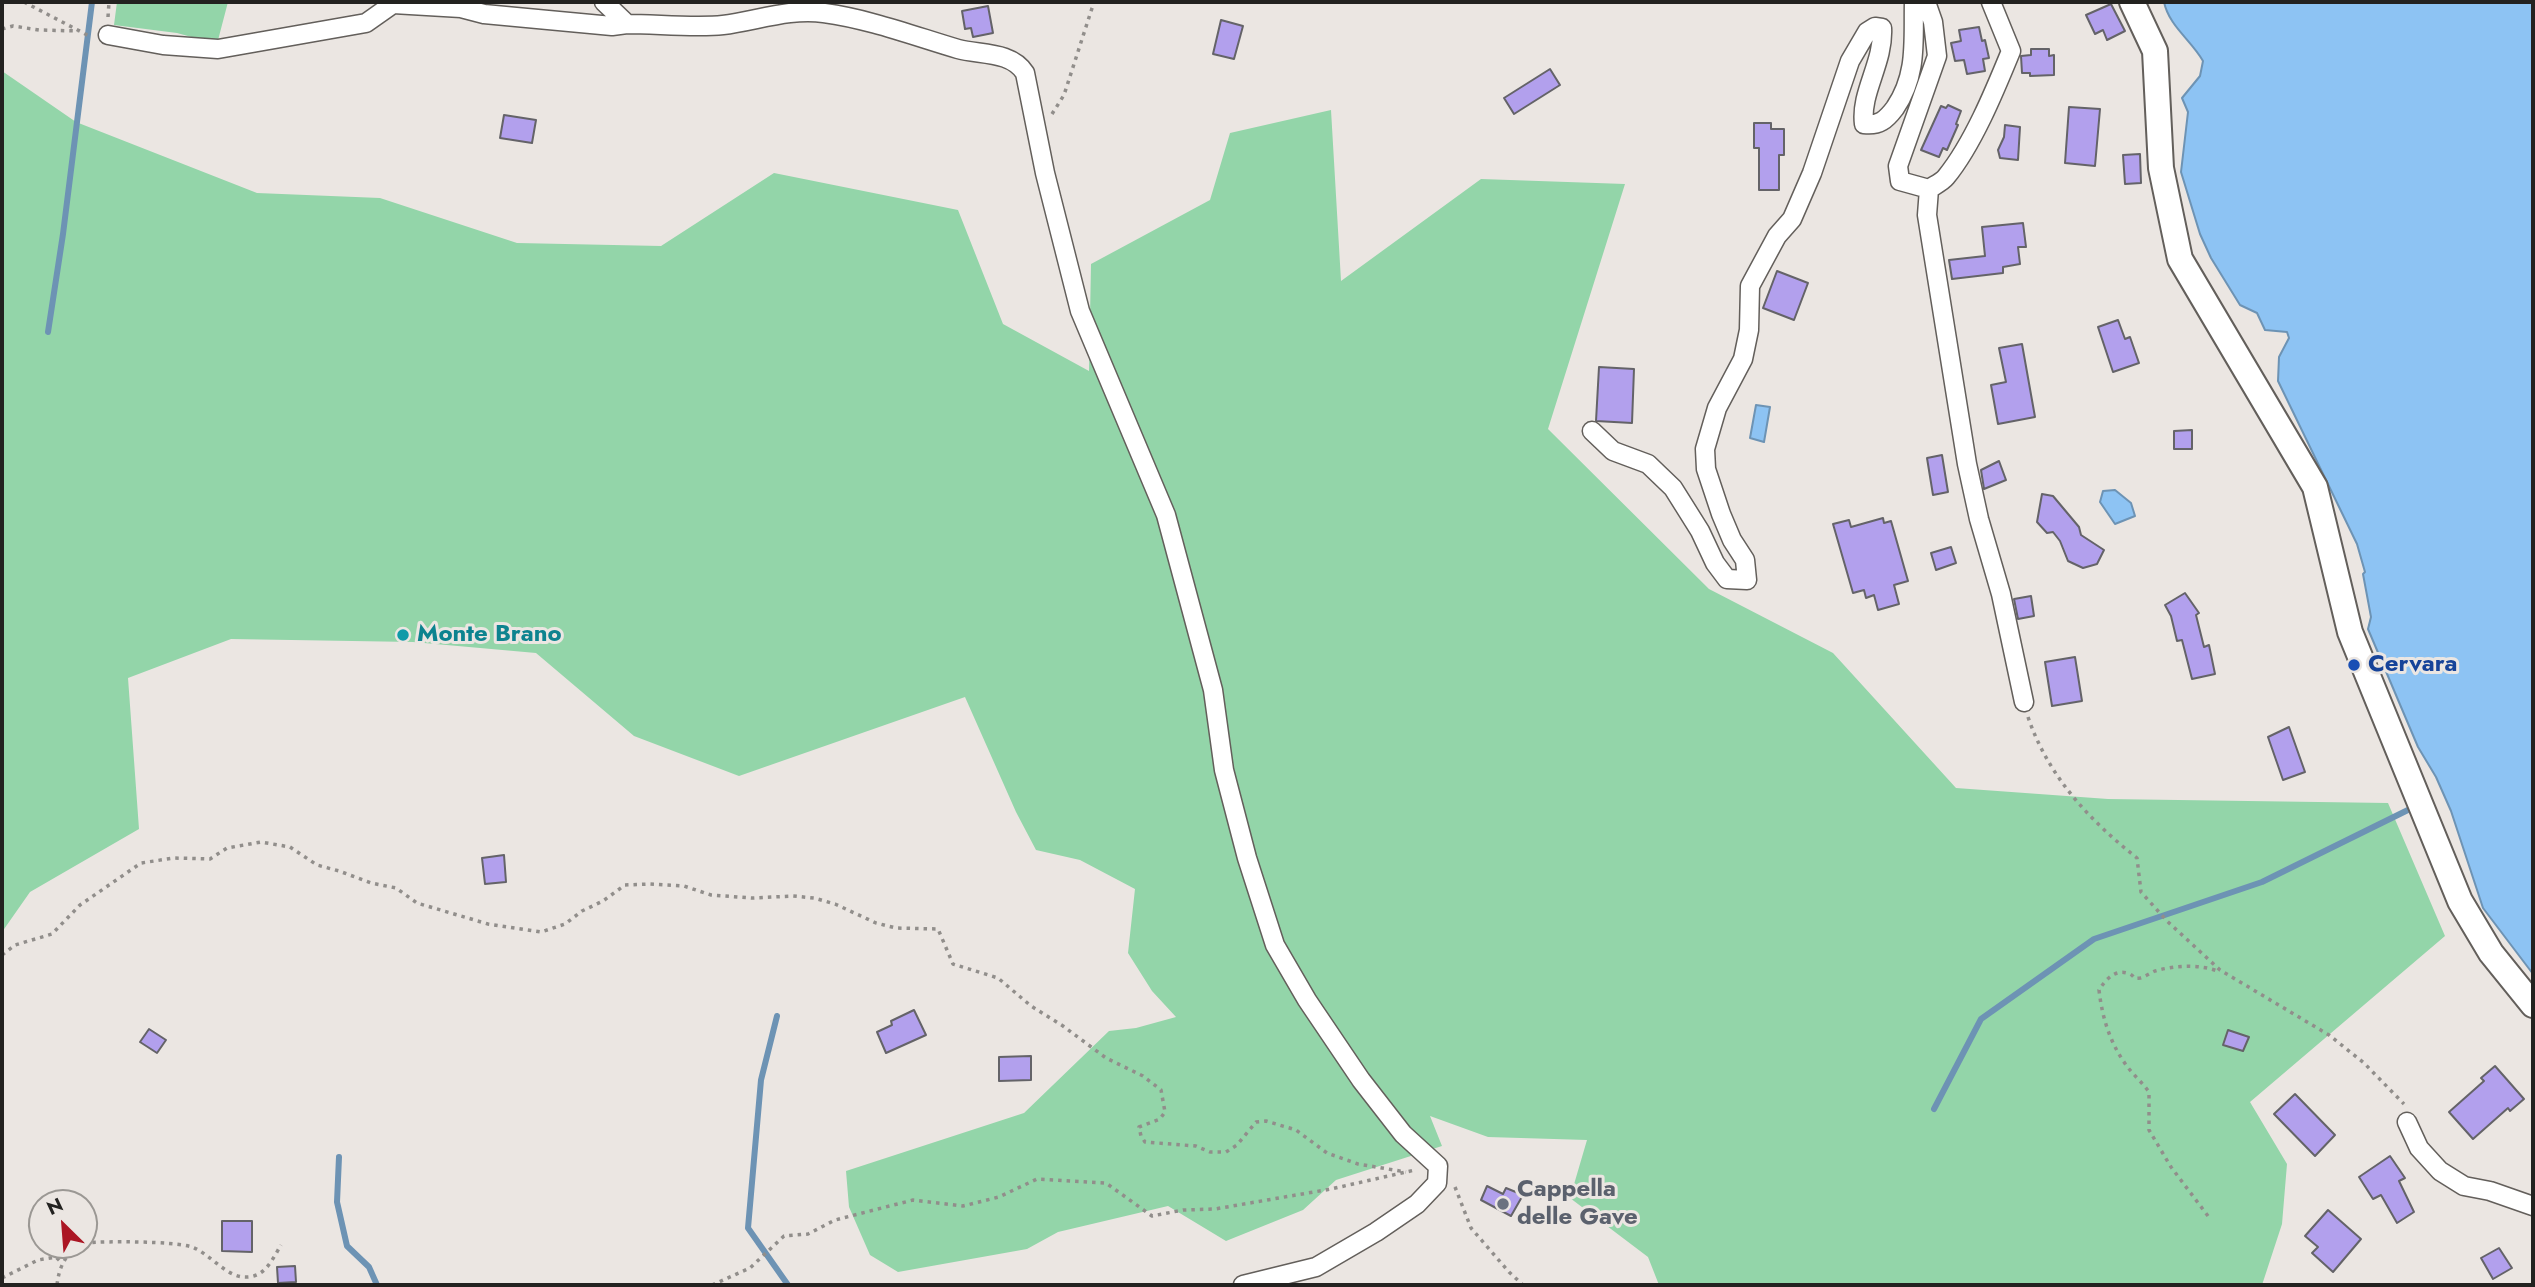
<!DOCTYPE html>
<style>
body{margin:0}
#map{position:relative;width:2535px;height:1287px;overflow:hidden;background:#ebe6e2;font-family:Jost,sans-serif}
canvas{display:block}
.frame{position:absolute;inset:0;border:4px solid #232220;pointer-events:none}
.north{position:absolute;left:28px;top:1189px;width:70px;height:70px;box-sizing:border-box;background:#ebe6e2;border:2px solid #9b9894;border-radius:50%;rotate:335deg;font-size:19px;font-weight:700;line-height:28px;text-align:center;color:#232220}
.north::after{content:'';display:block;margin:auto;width:24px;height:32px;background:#ab1624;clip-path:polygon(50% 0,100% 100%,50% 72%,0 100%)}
</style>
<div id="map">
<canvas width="2535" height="1287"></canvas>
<div class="frame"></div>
<div class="north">N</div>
</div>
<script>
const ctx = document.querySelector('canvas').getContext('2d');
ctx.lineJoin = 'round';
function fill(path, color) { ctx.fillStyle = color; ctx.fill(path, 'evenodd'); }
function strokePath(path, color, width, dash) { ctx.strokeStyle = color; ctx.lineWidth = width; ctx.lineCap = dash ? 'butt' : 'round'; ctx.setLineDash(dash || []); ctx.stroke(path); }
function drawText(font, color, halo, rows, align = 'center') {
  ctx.font = font + ' Jost,sans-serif'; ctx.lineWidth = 6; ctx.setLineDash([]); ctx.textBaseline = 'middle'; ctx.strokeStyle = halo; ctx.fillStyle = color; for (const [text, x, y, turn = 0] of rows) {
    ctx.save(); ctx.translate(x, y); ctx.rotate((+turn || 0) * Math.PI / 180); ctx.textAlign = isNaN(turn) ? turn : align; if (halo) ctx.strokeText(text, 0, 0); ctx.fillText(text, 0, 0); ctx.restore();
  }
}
fill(new Path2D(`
 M117 2H228L217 44 177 33 114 25Z
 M2 71 76 122 257 193 380 198 517 243 661 246 774 173 958 210 1003 324 1089 371 1091 264 1210 200 1230 133 1331 110 1341 281 1481 179 1625 184 1548 429 1709 589 1833 653 1956 788 2108 799 2388 803 2445 936 2250 1102 2287 1164 2282 1224 2262 1285H1659L1648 1257 1570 1198 1587 1140 1488 1137 1430 1116 1442 1146 1336 1180 1303 1210 1226 1241 1168 1206 1058 1232 1027 1249 898 1272 870 1255 849 1207 846 1171 1024 1113 1109 1031 1136 1028 1176 1017 1152 991 1128 953 1135 889 1080 860 1036 850 1016 812 965 697 739 776 634 736 536 653 413 642 231 639 128 678 139 829 30 892 2 932Z`), '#93d5a9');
const water = new Path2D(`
 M2164 2H2533V974L2483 908 2451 811 2436 777 2418 747 2368 629 2371 617 2363 574 2365 572 2357 544 2278 381 2279 357 2289 338 2287 332 2265 330 2257 313 2240 305 2211 258 2200 234 2181 172 2188 112 2182 98 2200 76 2203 61C2191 40 2169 26 2164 2Z
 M1756 405 1770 407 1764 442 1750 438Z
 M2115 490 2131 503 2135 516 2115 524 2100 502 2103 491Z`);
fill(water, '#8dc3f3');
strokePath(water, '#6d93b4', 2);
strokePath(new Path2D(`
 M48 332 63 234 92 2
 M777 1016 761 1080 748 1228 788 1285
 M1934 1109 1981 1019 2094 939 2262 882 2414 807
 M339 1157 337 1202 347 1246 369 1267 377 1285`), '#6d93b4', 6);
const building = new Path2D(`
 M2111 4 2125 31 2107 40 2103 30 2095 34 2086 15Z
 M988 6 993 33 973 37 971 28 965 29 962 11Z
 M1221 20 1243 26 1234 59 1213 54Z
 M1979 27 1982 41 1985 40 1989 58 1983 59 1985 71 1967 74 1964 60 1955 61 1951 43 1961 41 1959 30Z
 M2031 49H2049V56L2054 55V75L2030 76V73H2022L2021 56 2031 55Z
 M1550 69 1560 85 1514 114 1504 98Z
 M1948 105 1961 111 1956 124 1958 125 1947 150 1943 148 1939 157 1921 150 1941 106 1946 108Z
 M2069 107 2100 109 2095 166 2065 163Z
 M504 115 536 120 532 143 500 138Z
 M1754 123H1771V129H1784V155H1779V190H1759V148H1754Z
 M2005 125 2020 127 2018 160 2000 158 1998 150 2004 137Z
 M2140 154 2141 183 2125 184 2123 155Z
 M2023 223 2026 247H2018L2020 264 2003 267V273L1952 279 1949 260 1985 256 1982 227Z
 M1777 271 1808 283 1794 320 1763 308Z
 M2118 320 2125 339 2130 337 2139 363 2113 372 2098 327Z
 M2022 344 2035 417 1998 424 1991 385 2006 382 1999 348Z
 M1599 367 1634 369 1632 423 1596 421Z
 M2192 430V449H2174V431Z
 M1942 455 1948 492 1933 495 1927 458Z
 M1999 461 2006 480 1984 489 1981 470Z
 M2042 494 2053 496 2079 527 2081 535 2104 550 2097 564 2083 568 2068 561 2060 541 2053 532 2047 533 2037 522Z
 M1883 518 1884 523 1891 521 1908 581 1894 585 1899 604 1878 610 1874 595 1866 598 1864 590 1853 593 1833 524 1849 520 1851 527Z
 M1951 547 1956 563 1936 570 1931 553Z
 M2185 593 2199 613 2196 615 2204 647 2209 645 2215 674 2192 679 2182 640 2177 641 2171 616 2165 605Z
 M2031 596 2034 616 2018 619 2014 599Z
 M2075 657 2082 701 2052 706 2045 662Z
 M2289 727 2305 772 2283 780 2268 737Z
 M504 855 506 882 485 884 482 858Z
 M914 1010 926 1035 886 1053 877 1032 892 1025 891 1021Z
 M149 1029 166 1040 157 1053 140 1042Z
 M2228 1030 2249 1037 2243 1051 2223 1045Z
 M1031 1056V1080L999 1081V1057Z
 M2495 1066 2524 1099 2510 1111 2508 1108 2473 1139 2449 1112 2484 1081 2481 1078Z
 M2295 1094 2335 1135 2315 1156 2274 1114Z
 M2390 1156 2405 1178 2399 1181 2414 1212 2397 1223 2381 1195 2373 1199 2359 1177Z
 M1487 1186 1503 1194 1506 1188 1523 1195 1511 1216 1481 1200Z
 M2328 1210 2361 1239 2333 1272 2312 1253 2318 1247 2305 1236Z
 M222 1221H252V1252L222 1251Z
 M2499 1248 2512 1268 2493 1279 2481 1258Z
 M295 1266 296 1282 278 1283 277 1267Z`);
fill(building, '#b2a0ed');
strokePath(building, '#646368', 2);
const street = new Path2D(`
 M604 2 627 24
 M1926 2 1933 22 1937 56 1898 166 1900 181 1929 189C1935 185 1942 182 1946 177 1973 144 1995 90 2011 51L1991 2
 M108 35 163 45 218 49 366 23 393 4 461 8 484 14 612 26 627 24C656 24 696 28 723 25 756 21 790 8 824 13 869 19 914 36 958 49 980 55 1011 51 1025 73L1045 173 1080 311 1166 515 1213 690 1224 770 1247 858 1275 945 1307 1000 1361 1080 1403 1134 1438 1166 1437 1183 1417 1204 1376 1232 1316 1267 1243 1285
 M1929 189 1927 215 1967 464 1979 519 2001 594 2024 702
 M1592 431 1613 451 1648 464 1673 488 1700 531 1715 563 1727 579 1747 580 1745 560 1732 540 1721 514 1706 469 1705 449 1717 408 1743 359 1749 330 1750 286 1777 236 1792 219 1812 173 1850 61 1867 32 1875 27 1882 28C1884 63 1860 92 1864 124 1879 126 1886 120 1895 108 1918 74 1913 40 1914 2
 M2407 1122 2419 1148 2440 1171 2464 1186 2490 1191 2533 1206`);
const secondary = new Path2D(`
 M2132 2 2155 51 2161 168 2180 259 2315 487 2350 632 2460 901 2491 953 2533 1005`);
strokePath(street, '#635f5b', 21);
strokePath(secondary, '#635f5b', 28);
strokePath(new Path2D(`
 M24 2 91 37
 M108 17 109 2
 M2 29 13 26 39 30 78 31
 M1052 114 1064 95 1094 2
 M2028 717C2048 776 2089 820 2137 858L2141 892 2167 921 2220 970 2329 1035 2364 1063 2404 1104
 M2 955 15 945 52 934 80 905 141 863 174 858 210 859 227 848 261 842 290 847 317 865 339 871 371 883 396 888 417 903 488 924 541 932 565 924 582 911 603 901 625 885 649 884 684 886 711 895 752 898 793 896 814 898 835 904 876 923 896 928 938 929 953 964 998 978 1031 1006 1063 1026 1106 1058 1143 1076 1161 1090 1165 1112 1160 1119 1139 1127 1141 1136 1145 1142 1196 1146 1210 1152H1226L1237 1145 1256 1122 1266 1121 1296 1130 1327 1153 1358 1164 1406 1172
 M1455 1187 1471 1228 1509 1272 1523 1285
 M2208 1216 2171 1167 2149 1130V1092C2142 1082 2131 1073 2124 1062 2109 1040 2102 1016 2099 990 2106 979 2116 968 2130 974 2135 977 2133 979 2140 978 2145 977 2150 973 2155 971 2176 965 2201 964 2220 972
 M84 1243C105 1241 174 1241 192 1247 211 1254 227 1279 248 1277 266 1276 273 1258 281 1245
 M2 1278 38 1260 56 1257 62 1263
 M57 1285C59 1268 64 1257 78 1245
 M712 1285 750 1268 784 1236 808 1234 835 1220 913 1200 963 1206 999 1197 1037 1179 1106 1183 1152 1216 1183 1210 1215 1209 1331 1189 1415 1170`), '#918e8b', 3.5, [3.5, 5]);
strokePath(street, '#fff', 18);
strokePath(secondary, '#fff', 24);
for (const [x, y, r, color] of [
 [403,635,7,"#0f9aa8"],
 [2354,665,7,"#1a4fb4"],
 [1503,1204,7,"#6b7280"]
]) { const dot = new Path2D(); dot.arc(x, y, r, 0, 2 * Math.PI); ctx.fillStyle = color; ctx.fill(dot); strokePath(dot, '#ebe6e2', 2.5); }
drawText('bold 24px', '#0d838f', '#ebe6e2', [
 ["Monte Brano",417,635]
], 'left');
drawText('bold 24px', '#164399', '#ebe6e2', [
 ["Cervara",2368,665]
], 'left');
drawText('bold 24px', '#5b616d', '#ebe6e2', [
 ["Cappella",1517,1190],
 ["delle Gave",1517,1218]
], 'left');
</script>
